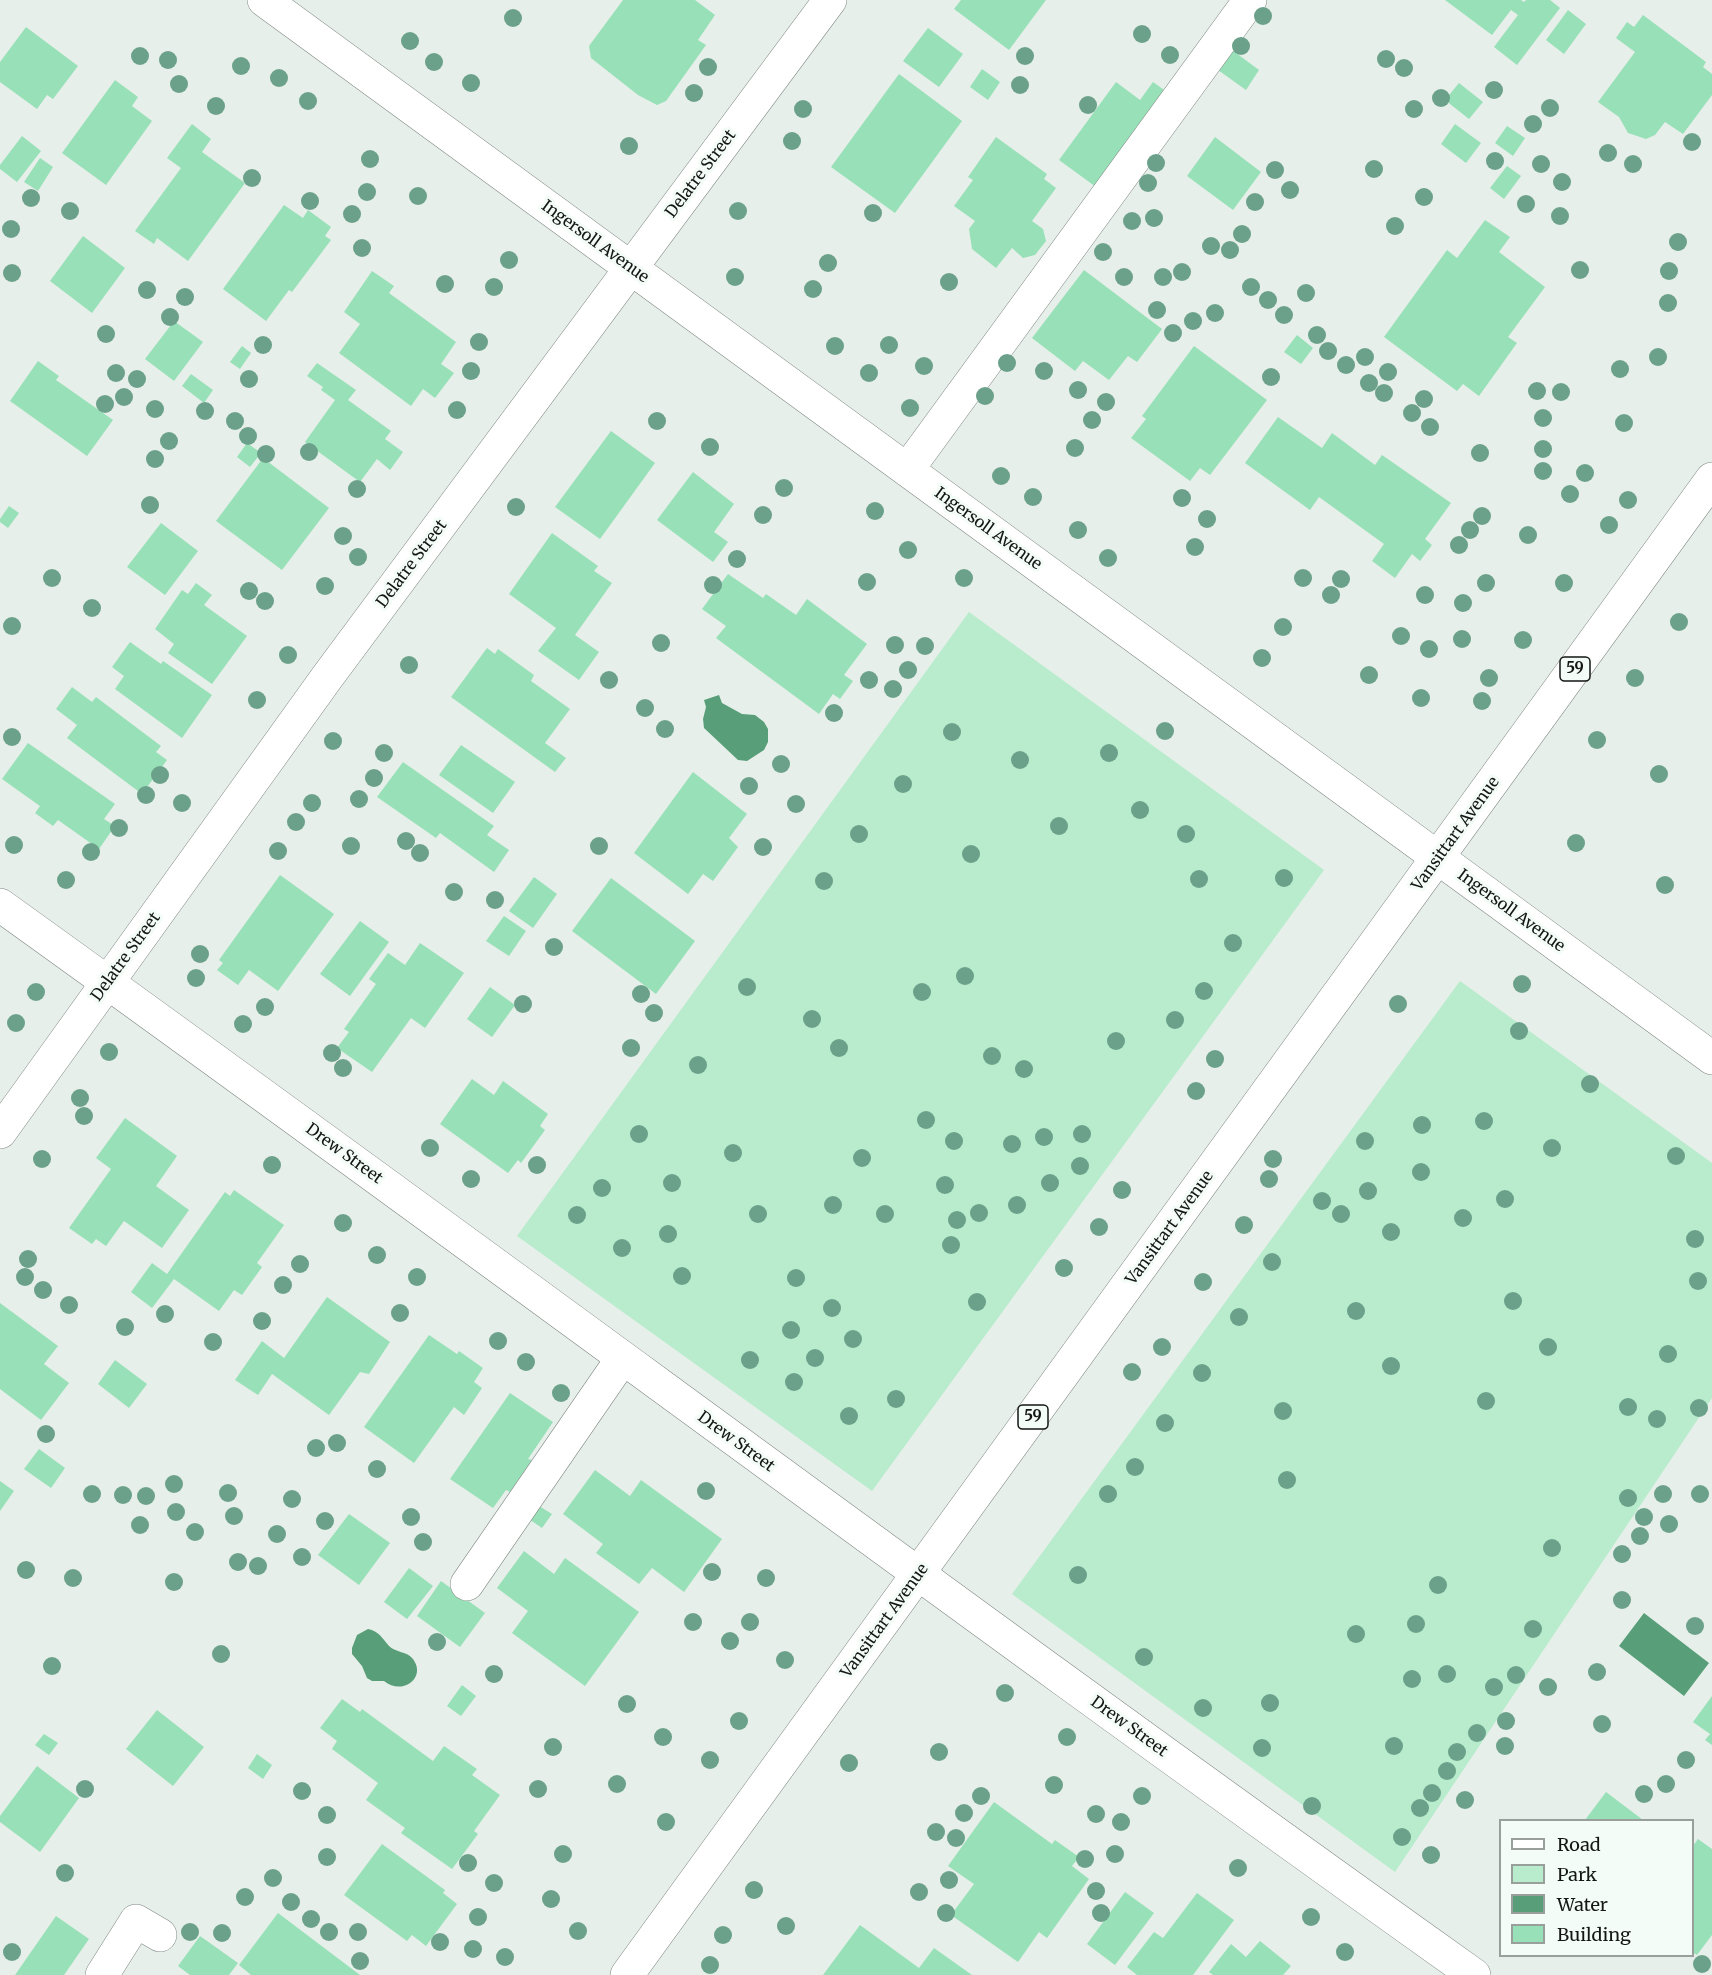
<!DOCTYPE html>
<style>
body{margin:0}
#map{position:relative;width:1712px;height:1975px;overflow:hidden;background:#e6efe9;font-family:Merriweather,serif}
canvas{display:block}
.legend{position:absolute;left:1499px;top:1819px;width:195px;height:138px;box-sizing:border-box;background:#f3fcf6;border:2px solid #99a09c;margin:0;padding:8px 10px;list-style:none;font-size:18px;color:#131615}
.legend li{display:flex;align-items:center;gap:12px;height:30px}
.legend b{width:30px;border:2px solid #99a09c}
</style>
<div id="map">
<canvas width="1712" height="1975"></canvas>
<ul class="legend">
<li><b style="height:8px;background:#fff"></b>Road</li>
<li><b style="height:16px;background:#b8eccd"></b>Park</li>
<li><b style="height:16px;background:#589f79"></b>Water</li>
<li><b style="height:16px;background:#98e0b7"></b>Building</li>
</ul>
</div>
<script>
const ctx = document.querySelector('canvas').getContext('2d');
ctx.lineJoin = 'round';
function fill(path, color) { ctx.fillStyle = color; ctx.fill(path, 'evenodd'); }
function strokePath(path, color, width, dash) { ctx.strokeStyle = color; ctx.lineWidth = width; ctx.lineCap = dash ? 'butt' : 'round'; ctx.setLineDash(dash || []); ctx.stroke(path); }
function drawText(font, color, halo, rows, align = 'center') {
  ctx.font = font + ' Merriweather,serif'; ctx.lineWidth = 6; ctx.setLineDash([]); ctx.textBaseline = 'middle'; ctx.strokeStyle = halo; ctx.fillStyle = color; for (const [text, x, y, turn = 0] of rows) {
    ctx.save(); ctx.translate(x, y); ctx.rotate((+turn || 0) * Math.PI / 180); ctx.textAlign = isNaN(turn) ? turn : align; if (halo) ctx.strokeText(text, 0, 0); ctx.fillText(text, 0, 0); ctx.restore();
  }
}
fill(new Path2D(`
 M969 612 1324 870 872 1491 517 1236Z
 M1460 981 1712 1163V1398L1395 1872 1012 1594Z`), '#b8eccd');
fill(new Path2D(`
 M719 695 722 703 742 714 755 715 764 722 768 729V742L764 750 747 761 738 760 704 728 703 719 706 707 704 700Z
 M1644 1613 1709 1663 1684 1696 1619 1646Z
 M368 1629C379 1631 382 1638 389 1646 396 1653 407 1651 413 1659 427 1678 402 1696 384 1681H372L367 1678 362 1666 352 1654V1648L357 1635Z`), '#589f79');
fill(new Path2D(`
 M623 0H695L715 15 698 40 706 45 666 101 657 105 638 95 591 58 589 46Z
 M961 0H1046L1009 50 954 9Z
 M1445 0H1521L1524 2 1526 0H1550L1560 8 1517 65 1494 47 1518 15 1511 10 1492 35Z
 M1568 10 1586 24 1564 54 1546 40Z
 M1643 15 1706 62 1703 67 1712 74V95L1683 134 1665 122 1655 135 1646 139 1628 133 1619 117 1598 102 1635 52 1616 38 1627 22 1634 27Z
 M26 27 78 66 53 99 47 95 37 109 0 82V62Z
 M928 28 963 54 939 87 903 61Z
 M1232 50 1259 70 1246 90 1218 70Z
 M982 69 1000 82 988 100 970 87Z
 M899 74 962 121 895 213 831 167Z
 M115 80 138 97 132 106 152 121 106 185 62 153Z
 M1116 82 1140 100 1153 82 1167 92 1096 187 1059 160Z
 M1459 83 1483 102 1469 119 1445 100Z
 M192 124 211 139 202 152 245 183 188 261 157 238 154 244 135 231 181 168 167 158Z
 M1455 124 1481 143 1466 163 1441 144Z
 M1507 126 1525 138 1513 156 1495 143Z
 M22 136 41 151 17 182 0 169V165Z
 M996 137 1047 174 1044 179 1056 188 1032 221 1043 229 1046 241 1035 255 1023 258 1012 248 996 268 972 249 969 229 975 221 954 206 973 180 968 177Z
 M1215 137 1261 172 1233 210 1187 176Z
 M40 158 53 167 38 191 24 182Z
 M1507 166 1521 176 1504 199 1490 188Z
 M284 205 303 218 308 210 331 227 325 236 331 240 292 292 289 290 266 321 223 289Z
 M1485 220 1510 237 1499 252 1545 287 1508 337 1517 343 1479 396 1463 384 1457 391 1384 337 1447 250 1457 258Z
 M83 236 125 268 92 313 50 281Z
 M1084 270 1162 329 1137 362 1128 356 1109 380 1083 361 1075 371 1032 338Z
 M372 271 394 286 389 293 456 342 441 364 454 373 435 398 423 389 411 406 339 353 360 324 344 312Z
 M174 321 203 342 174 381 145 359Z
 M1297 335 1313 348 1301 364 1284 352Z
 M242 346 251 353 240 369 230 362Z
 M1194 346 1267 400 1210 475 1200 468 1190 481 1131 438 1146 419 1142 416Z
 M38 361 59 376 56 380 113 420 87 456 10 401Z
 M317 363 356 390 348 400 391 431 385 439 403 452 390 470 377 459 360 482 305 442 335 400 321 390 323 387 307 376Z
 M191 374 213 390 204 403 182 386Z
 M1278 417 1322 448 1332 433 1375 465 1382 455 1451 503 1425 539 1432 545 1420 561 1412 554 1395 578 1372 561 1384 544 1319 497 1310 510 1245 463Z
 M611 431 655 463 600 539 555 507Z
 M247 443 261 453 250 467 237 457Z
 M263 458 329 508 282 570 216 521Z
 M693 472 734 504 714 532 728 542 713 562 657 520Z
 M9 506 19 513 8 528 0 522V519Z
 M161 523 198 551 165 595 127 567Z
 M552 533 598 566 594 571 612 583 575 635 599 652 579 680 538 651 556 628 509 594Z
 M728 574 763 598 766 594 796 615 807 599 867 644 844 675 853 681 840 699 833 694 819 714 716 638 726 626 702 609Z
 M196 583 212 595 204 605 247 636 212 684 168 653 174 644 155 629 182 590 188 594Z
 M130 642 161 664 163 661 212 695 182 738 115 689 124 676 112 667Z
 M487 648 495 654 498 649 534 675 531 681 570 709 545 743 566 758 555 772 451 697Z
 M72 687 92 702 96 697 161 746 156 752 167 760 142 794 67 738 77 725 56 709Z
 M28 743 115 804 104 819 115 826 99 849 58 820 53 826 35 813 40 806 2 779Z
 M461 745 515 782 493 813 439 775Z
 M403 762 494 826 487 835 509 850 494 872 440 833 436 838 377 797Z
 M693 772 747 814 729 838 738 847 713 881 703 874 688 894 634 853Z
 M280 875 334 914 278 991 249 970 238 985 217 970 223 963 219 960Z
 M534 877 557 894 533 928 509 911Z
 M611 878 695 941 656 994 572 931Z
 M504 916 526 931 509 956 486 941Z
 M360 921 389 942 350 996 320 974Z
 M420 943 464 973 425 1028 411 1018 372 1072 337 1048 349 1032 344 1029 376 984 369 979 388 953 405 965Z
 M490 987 515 1005 492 1037 467 1019Z
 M472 1079 494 1095 503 1081 548 1114 540 1126 545 1130 521 1163 518 1160 508 1173 440 1124Z
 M125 1118 177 1156 156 1186 189 1210 162 1248 124 1221 106 1246 96 1239 92 1244 69 1228 111 1169 96 1158Z
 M234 1190 284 1225 257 1263 262 1267 242 1295 234 1290 219 1311 174 1279 152 1308 131 1292 152 1263 167 1274 225 1192 230 1196Z
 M327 1297 390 1342 369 1374 360 1372 329 1415 272 1374 258 1395 235 1380 262 1341 284 1358Z
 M0 1303 58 1346 44 1364 69 1383 41 1420 0 1389Z
 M429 1335 457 1354 459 1351 483 1368 474 1382 482 1388 464 1415 454 1407 414 1463 364 1427Z
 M115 1360 147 1384 129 1408 98 1384Z
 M510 1393 553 1422 528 1459 532 1460 510 1492 506 1490 493 1508 450 1479Z
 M39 1449 65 1468 51 1488 24 1469Z
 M595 1470 630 1496 641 1480 722 1539 684 1592 652 1568 639 1584 596 1553 603 1544 563 1514Z
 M0 1481 14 1491 0 1511Z
 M539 1506 552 1514 542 1528 529 1519Z
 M349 1514 390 1543 359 1585 318 1555Z
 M524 1551 554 1574 565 1558 639 1612 585 1686 512 1633 528 1611 497 1588Z
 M409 1568 433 1586 407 1619 384 1602Z
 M441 1581 485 1613 460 1647 417 1616Z
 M462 1685 476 1696 461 1716 447 1706Z
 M1712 1696V1745L1705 1740 1710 1734 1693 1722Z
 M342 1699 360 1712 362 1709 433 1761 444 1746 477 1769 472 1775 500 1795 474 1831 478 1834 452 1869 401 1833 405 1828 366 1800 378 1783 332 1749 337 1741 320 1728Z
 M157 1710 204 1747 173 1786 126 1749Z
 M44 1734 58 1743 49 1755 35 1745Z
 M257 1754 272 1765 263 1779 248 1768Z
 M37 1766 79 1798 40 1852 0 1822V1816Z
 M1606 1792 1643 1820H1585Z
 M994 1802 1052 1844 1055 1840 1079 1857 1072 1866 1089 1879 1047 1938 1039 1932 1018 1962 951 1915 974 1884 948 1866Z
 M1698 1839 1712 1849V1935L1697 1955 1692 1952V1847Z
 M382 1844 445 1890 443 1893 457 1904 426 1946 412 1935 407 1941 344 1895Z
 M1125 1892 1154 1913 1115 1965 1087 1944Z
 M1197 1893 1234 1920 1193 1975H1137L1127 1967 1154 1932 1163 1938Z
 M278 1913 360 1975H251L239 1965Z
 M56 1916 89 1939 64 1975H15Z
 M860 1925 919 1968 934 1948 972 1975H823Z
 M200 1936 238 1963 229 1975H190L178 1966Z
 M1260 1941 1291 1966 1283 1975H1213L1209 1972 1231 1944 1246 1957Z`), '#98e0b7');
const minor = new Path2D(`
 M264 0 1712 1058
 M907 470 1250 0
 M0 905C493 1259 979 1623 1474 1975
 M0 1132 328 676 830 0
 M467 1584 622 1359
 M102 1975 136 1921 160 1935`);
const major = new Path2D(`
 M627 1975 1712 479`);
strokePath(minor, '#818984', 34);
strokePath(major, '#818984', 34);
strokePath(minor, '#fff', 33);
strokePath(major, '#fff', 33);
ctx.fillStyle = '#6ba18a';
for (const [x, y] of [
 [1263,16],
 [513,18],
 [1142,34],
 [410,41],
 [1241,46],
 [1170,55],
 [140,56],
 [1025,56],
 [1386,59],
 [168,60],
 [434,62],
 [241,66],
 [708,67],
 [1404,68],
 [279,78],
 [471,83],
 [179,84],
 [1020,85],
 [1494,90],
 [694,93],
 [1441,98],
 [308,101],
 [1088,105],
 [216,106],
 [1550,108],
 [803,109],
 [1414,109],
 [1533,124],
 [792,141],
 [1692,142],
 [629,146],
 [1608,153],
 [370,159],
 [1495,161],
 [1156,163],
 [1541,164],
 [1633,164],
 [1374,169],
 [1275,170],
 [252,178],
 [1562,182],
 [1148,183],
 [1290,190],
 [367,192],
 [418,196],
 [1424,197],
 [31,198],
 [310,201],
 [1255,202],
 [1526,204],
 [70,211],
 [738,211],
 [873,213],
 [352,214],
 [1560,216],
 [1154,218],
 [1132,221],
 [1395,226],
 [11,229],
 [1242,234],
 [1678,242],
 [1211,246],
 [362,248],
 [1230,250],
 [1103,252],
 [509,260],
 [828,263],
 [1580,270],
 [1669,271],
 [1182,272],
 [12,273],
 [735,277],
 [1124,277],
 [1163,277],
 [949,282],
 [445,284],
 [494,287],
 [1251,287],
 [813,289],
 [147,290],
 [1306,293],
 [185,297],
 [1268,300],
 [1668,303],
 [1157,310],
 [1215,313],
 [1284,315],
 [170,317],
 [1193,321],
 [1173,333],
 [106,334],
 [1317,335],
 [479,342],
 [263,345],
 [889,345],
 [835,346],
 [1328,351],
 [1365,357],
 [1658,357],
 [1007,363],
 [1346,365],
 [924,366],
 [1620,369],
 [471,371],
 [1044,371],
 [1388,372],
 [116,373],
 [869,373],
 [1271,377],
 [137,379],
 [249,379],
 [1369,383],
 [1078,390],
 [1537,391],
 [1561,392],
 [1384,393],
 [985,396],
 [124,397],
 [1424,399],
 [1106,402],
 [105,404],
 [910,408],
 [155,409],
 [457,410],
 [205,411],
 [1412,413],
 [1543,418],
 [1092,420],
 [235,421],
 [657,421],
 [1624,423],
 [1430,427],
 [248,436],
 [169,441],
 [710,447],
 [1075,448],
 [1543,449],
 [309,452],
 [1480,453],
 [266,454],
 [155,459],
 [1543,471],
 [1585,473],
 [1001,476],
 [784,488],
 [357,489],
 [1570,494],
 [1033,497],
 [1182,498],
 [1628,500],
 [150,505],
 [516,507],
 [875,511],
 [763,515],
 [1482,516],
 [1207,519],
 [1609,525],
 [1078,530],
 [1470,530],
 [1528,535],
 [343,536],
 [1459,545],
 [1195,547],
 [908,550],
 [358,557],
 [1108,558],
 [737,559],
 [52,578],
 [964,578],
 [1303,578],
 [1341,579],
 [867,582],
 [1486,583],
 [1564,583],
 [713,585],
 [325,586],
 [249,591],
 [1331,595],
 [1425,595],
 [265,601],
 [1463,603],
 [92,608],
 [1679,622],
 [12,626],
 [1283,627],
 [1401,636],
 [1462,639],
 [1523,640],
 [661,643],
 [895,645],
 [925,646],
 [1429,649],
 [288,655],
 [1262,658],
 [409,665],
 [908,670],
 [1369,675],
 [1489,678],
 [1635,678],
 [609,680],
 [869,680],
 [893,689],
 [1421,698],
 [257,700],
 [1482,701],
 [645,708],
 [834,713],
 [665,729],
 [1165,731],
 [952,732],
 [12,737],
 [1597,740],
 [333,741],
 [384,753],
 [1109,753],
 [1020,760],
 [781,764],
 [1659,774],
 [160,775],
 [374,778],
 [903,784],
 [749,786],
 [146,795],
 [359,799],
 [182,803],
 [312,803],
 [796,804],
 [1140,810],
 [296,822],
 [1059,826],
 [119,828],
 [859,834],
 [1186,834],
 [406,841],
 [1576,843],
 [14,845],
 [351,846],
 [599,846],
 [763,847],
 [278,851],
 [91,852],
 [420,853],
 [971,854],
 [1284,878],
 [1199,879],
 [66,880],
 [824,881],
 [1665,885],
 [454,892],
 [495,900],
 [1233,943],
 [554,947],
 [200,954],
 [965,976],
 [196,978],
 [1522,984],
 [747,987],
 [1204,991],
 [36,992],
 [922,992],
 [641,994],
 [523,1004],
 [1398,1004],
 [265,1007],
 [654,1013],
 [812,1019],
 [1175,1020],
 [16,1023],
 [243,1024],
 [1519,1031],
 [1116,1041],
 [631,1048],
 [839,1048],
 [109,1052],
 [332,1053],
 [992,1056],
 [1215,1059],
 [698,1065],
 [343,1068],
 [1024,1069],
 [1590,1084],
 [1196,1091],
 [80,1098],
 [84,1116],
 [926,1120],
 [1484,1121],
 [1422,1125],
 [639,1134],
 [1082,1134],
 [1044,1137],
 [954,1141],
 [1365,1141],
 [1012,1144],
 [430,1148],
 [1552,1148],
 [733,1153],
 [1676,1156],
 [862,1158],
 [42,1159],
 [1273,1159],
 [272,1165],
 [537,1165],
 [1080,1166],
 [1421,1172],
 [471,1179],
 [1269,1179],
 [672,1183],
 [1050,1183],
 [945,1185],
 [602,1188],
 [1122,1190],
 [1368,1191],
 [1505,1199],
 [1322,1201],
 [833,1205],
 [1017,1205],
 [979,1213],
 [758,1214],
 [885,1214],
 [1341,1214],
 [577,1215],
 [1463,1218],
 [957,1220],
 [343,1223],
 [1244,1225],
 [1099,1227],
 [1391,1232],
 [668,1234],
 [1695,1239],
 [951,1245],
 [622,1248],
 [377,1255],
 [28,1259],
 [1272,1262],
 [300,1264],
 [1064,1268],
 [682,1276],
 [25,1277],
 [417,1277],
 [796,1278],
 [1698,1281],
 [1203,1282],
 [283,1285],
 [43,1290],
 [1513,1301],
 [977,1302],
 [69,1305],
 [832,1308],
 [1356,1311],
 [400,1313],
 [165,1314],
 [1239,1317],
 [262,1321],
 [125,1327],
 [791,1330],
 [853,1339],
 [498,1341],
 [213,1342],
 [1162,1347],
 [1548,1347],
 [1668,1354],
 [815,1358],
 [750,1360],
 [526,1362],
 [1391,1366],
 [1132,1372],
 [1202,1373],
 [794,1382],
 [561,1393],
 [896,1399],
 [1486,1401],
 [1628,1407],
 [1699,1408],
 [1283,1411],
 [849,1416],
 [1657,1419],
 [1165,1423],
 [46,1434],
 [337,1443],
 [316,1448],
 [1135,1467],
 [377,1469],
 [1287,1480],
 [174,1484],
 [706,1491],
 [228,1493],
 [92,1494],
 [1108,1494],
 [1663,1494],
 [1700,1494],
 [123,1495],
 [146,1496],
 [1628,1498],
 [292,1499],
 [176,1512],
 [234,1516],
 [411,1517],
 [1644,1517],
 [325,1521],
 [1669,1524],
 [140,1525],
 [195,1532],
 [277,1534],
 [1640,1536],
 [423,1542],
 [1552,1548],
 [1622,1554],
 [302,1557],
 [238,1562],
 [258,1566],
 [26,1570],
 [712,1572],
 [1078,1575],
 [73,1578],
 [766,1578],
 [174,1582],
 [1438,1585],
 [1622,1600],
 [693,1622],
 [750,1622],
 [1416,1624],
 [1695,1626],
 [1533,1629],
 [1356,1634],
 [730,1641],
 [437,1642],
 [221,1654],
 [1144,1657],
 [785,1660],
 [52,1666],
 [1597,1672],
 [494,1674],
 [1447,1674],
 [1516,1675],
 [1412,1679],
 [1494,1687],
 [1548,1687],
 [1005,1693],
 [1270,1703],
 [627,1704],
 [1203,1708],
 [739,1721],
 [1506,1721],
 [1602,1724],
 [1477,1733],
 [663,1737],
 [1067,1737],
 [1394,1746],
 [1505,1746],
 [553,1747],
 [1262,1748],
 [939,1752],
 [1457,1752],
 [710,1760],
 [1686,1760],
 [849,1763],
 [1447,1771],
 [617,1784],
 [1666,1784],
 [1054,1785],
 [85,1789],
 [538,1789],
 [302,1791],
 [1432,1793],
 [1644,1794],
 [981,1796],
 [1142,1796],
 [1465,1800],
 [1312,1806],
 [1420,1808],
 [964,1813],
 [1096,1814],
 [327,1815],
 [666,1822],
 [1121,1822],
 [936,1832],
 [1402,1837],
 [956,1838],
 [563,1854],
 [1115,1854],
 [1431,1855],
 [327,1857],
 [1085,1859],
 [468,1863],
 [1238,1868],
 [65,1873],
 [273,1878],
 [949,1880],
 [494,1883],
 [754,1890],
 [1096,1891],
 [919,1892],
 [245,1897],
 [551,1899],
 [291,1902],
 [946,1913],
 [1101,1913],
 [478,1917],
 [1311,1917],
 [311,1919],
 [786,1926],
 [578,1931],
 [190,1932],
 [329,1932],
 [358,1932],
 [222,1933],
 [723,1935],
 [440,1942],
 [473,1949],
 [12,1952],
 [1345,1952],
 [505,1957],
 [360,1961],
 [1702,1964],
 [710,1965]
]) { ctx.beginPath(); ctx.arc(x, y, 9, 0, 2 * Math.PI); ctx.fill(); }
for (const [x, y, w] of [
 [1575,669,30],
 [1033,1417,30]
]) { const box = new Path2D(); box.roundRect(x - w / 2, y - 12, w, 24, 4.5); ctx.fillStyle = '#f3fcf6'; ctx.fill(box); strokePath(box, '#131615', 1.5); }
drawText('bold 15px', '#131615', null, [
 ["59",1575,669],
 ["59",1033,1417]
]);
drawText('16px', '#131615', '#f3fcf6', [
 ["Delatre Street",701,174,-53],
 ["Ingersoll Avenue",595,242,36],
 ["Ingersoll Avenue",988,529,36],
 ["Delatre Street",412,564,-53],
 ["Vansittart Avenue",1456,834,-54],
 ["Ingersoll Avenue",1511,911,36],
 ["Delatre Street",126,957,-54],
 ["Drew Street",344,1154,36],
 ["Vansittart Avenue",1170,1228,-54],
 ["Drew Street",736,1442,36],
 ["Vansittart Avenue",885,1621,-54],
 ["Drew Street",1129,1727,36]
]);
</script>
